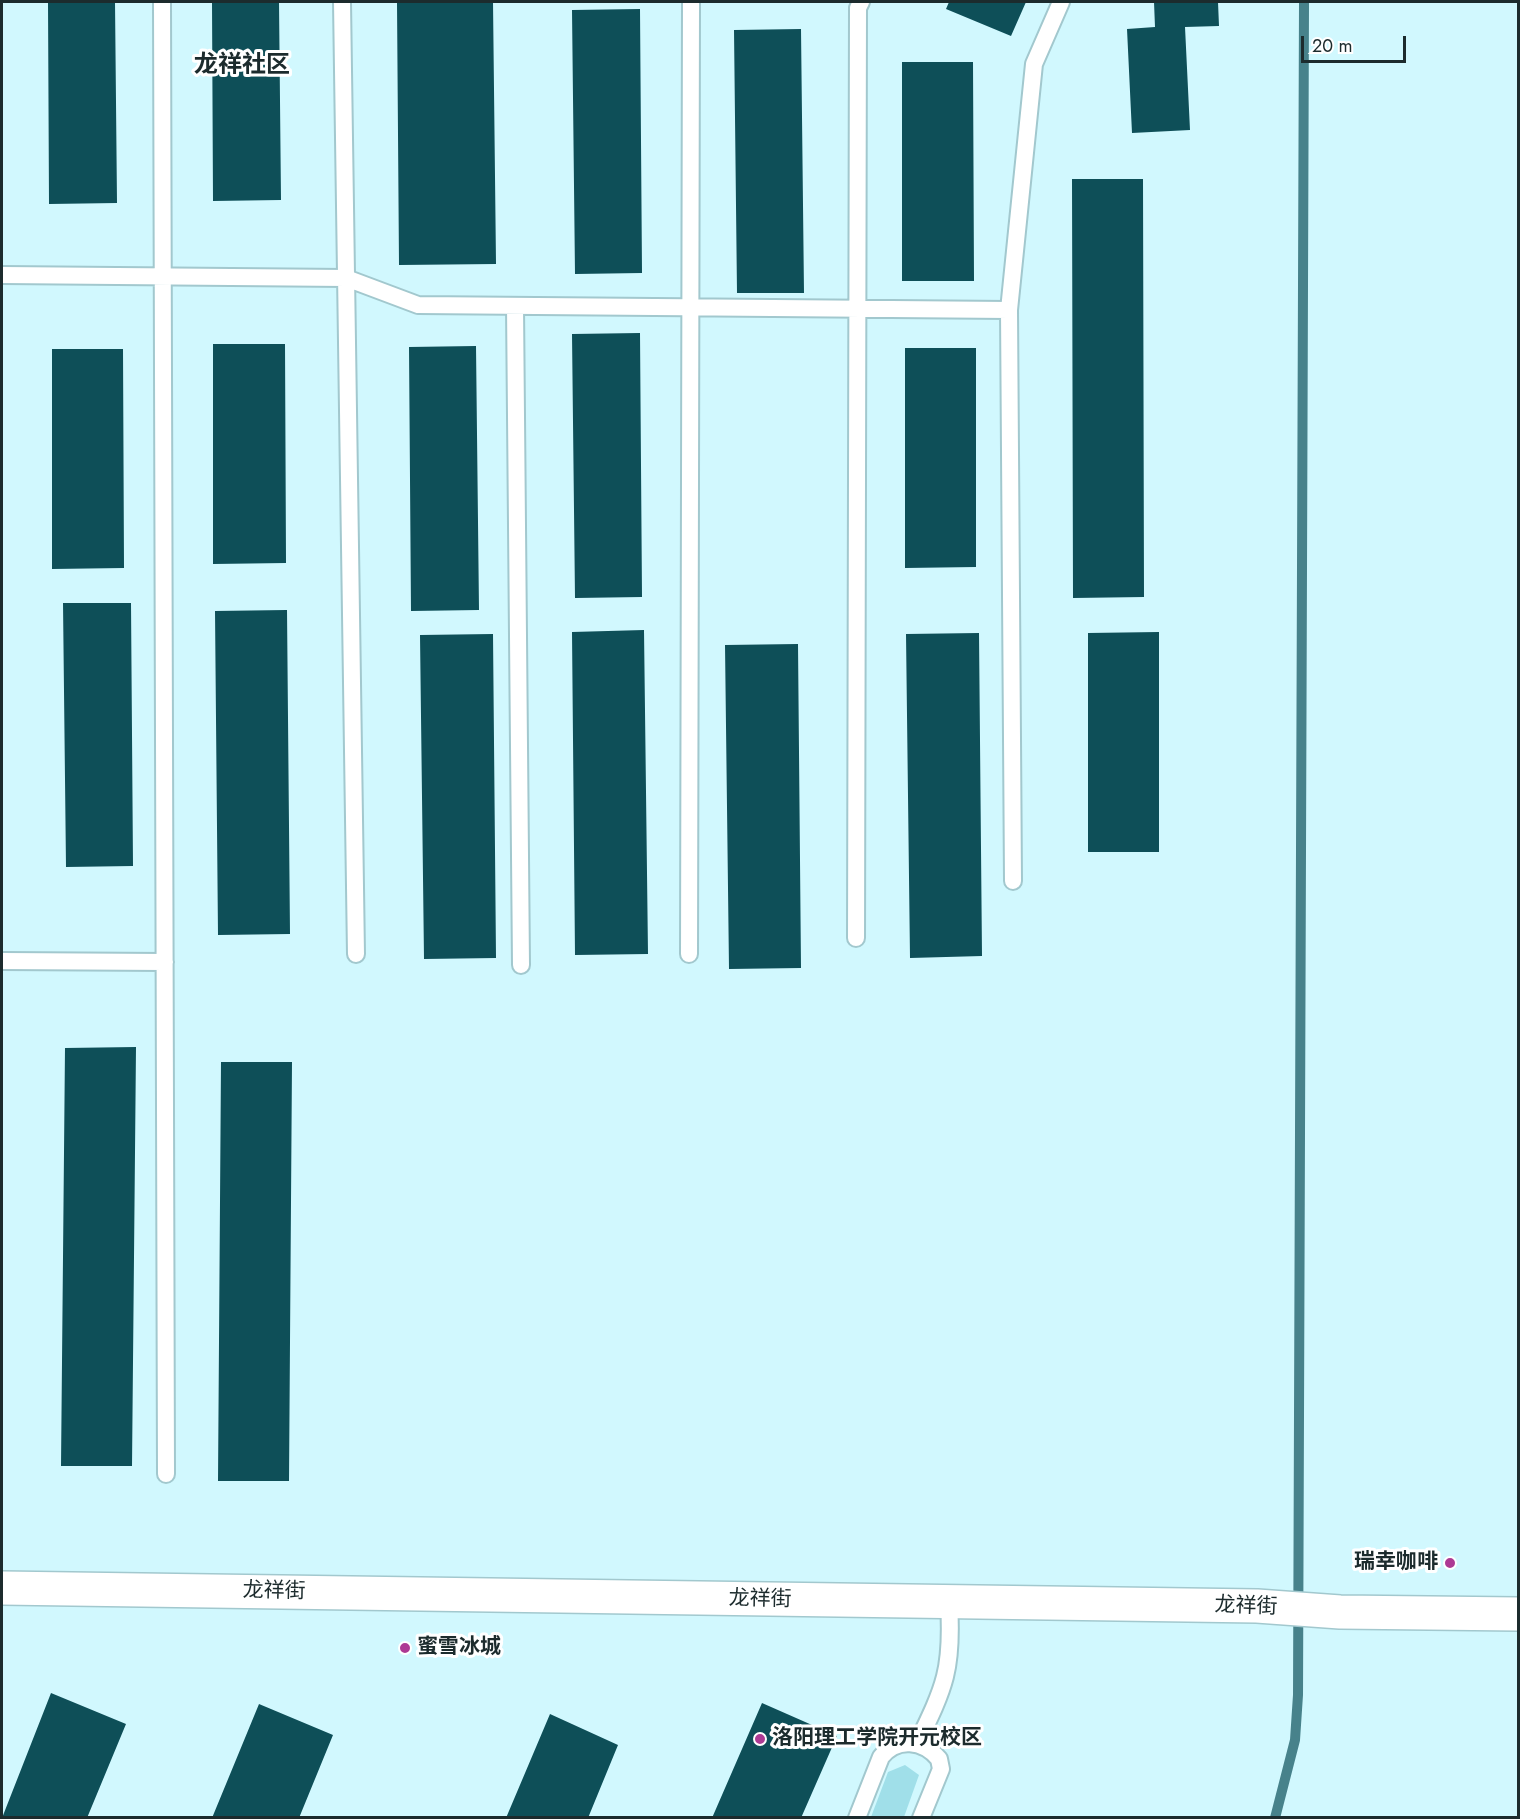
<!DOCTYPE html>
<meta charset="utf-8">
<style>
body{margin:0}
#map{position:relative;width:1520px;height:1819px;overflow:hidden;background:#d1f8fe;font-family:Jost,sans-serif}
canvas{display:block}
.frame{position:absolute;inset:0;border:3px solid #1c2b2d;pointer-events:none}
.scale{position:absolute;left:1301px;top:36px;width:105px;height:27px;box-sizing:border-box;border:3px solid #1c2b2d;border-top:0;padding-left:8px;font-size:18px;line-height:21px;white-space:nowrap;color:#1c2b2d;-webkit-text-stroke:4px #fff;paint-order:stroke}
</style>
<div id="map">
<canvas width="1520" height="1819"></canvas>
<div class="frame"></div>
<div class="scale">20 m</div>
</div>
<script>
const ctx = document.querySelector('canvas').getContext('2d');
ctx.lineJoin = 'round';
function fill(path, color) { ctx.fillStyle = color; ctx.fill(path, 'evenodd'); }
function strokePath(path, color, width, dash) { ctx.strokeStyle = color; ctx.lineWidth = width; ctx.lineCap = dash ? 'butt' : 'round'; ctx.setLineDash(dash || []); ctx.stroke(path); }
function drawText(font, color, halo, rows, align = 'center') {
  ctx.font = font + ' Jost,"Noto Sans SC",sans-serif'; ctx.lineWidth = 6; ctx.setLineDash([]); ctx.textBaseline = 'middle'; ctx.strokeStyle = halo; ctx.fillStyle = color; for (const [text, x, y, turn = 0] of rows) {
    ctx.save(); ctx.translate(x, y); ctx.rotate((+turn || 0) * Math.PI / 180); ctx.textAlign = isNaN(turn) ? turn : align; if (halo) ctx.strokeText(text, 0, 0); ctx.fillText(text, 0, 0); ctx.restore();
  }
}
fill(new Path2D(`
 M905 1765 919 1775 904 1817H871L888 1772Z`), '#a0dfe9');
strokePath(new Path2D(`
 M1275 1818 1295 1740 1298 1695 1304 2`), '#47828b', 10);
fill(new Path2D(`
 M48 2H115L117 203 49 204Z
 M212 2H279L281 200 213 201Z
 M493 2 496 264 399 265 397 3Z
 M949 2H1026L1011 36 946 9Z
 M1154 2H1218L1219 26 1185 27 1190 130 1132 133 1127 29 1155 27Z
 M640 9 642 273 575 274 572 10Z
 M801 29 804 293H737L734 30Z
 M902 62H973L974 281H902Z
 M1072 179H1143L1144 597 1073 598Z
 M640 333 642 597 575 598 572 334Z
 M213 344H285L286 563 213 564Z
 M476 346 479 610 411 611 409 347Z
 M905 348H976V567L905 568Z
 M52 349H123L124 568 52 569Z
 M63 603H131L133 866 66 867Z
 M287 610 290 934 218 935 215 611Z
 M644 630 648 954 575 955 572 632Z
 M1159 632V852H1088V633Z
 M979 633 982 956 910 958 906 634Z
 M493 634 496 958 424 959 420 635Z
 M798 644 801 968 729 969 725 645Z
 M136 1047 132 1466H61L65 1048Z
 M221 1062H292L289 1481H218Z
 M51 1693 126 1724 87 1818H2Z
 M762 1703 837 1736 801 1818H712Z
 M259 1704 333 1735 299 1818H212Z
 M550 1714 618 1745 588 1818H506Z`), '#0e4f58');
const service = new Path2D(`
 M162 2 166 1474
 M342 2 356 954
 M2 275 346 278 418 305 1009 310 1013 881
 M515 306 521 965
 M1009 310 1034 64 1061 2
 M856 938 858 8 861 2
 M689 954 691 2
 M2 961 165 962
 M917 1744C945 1686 953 1669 949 1603
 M857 1818 881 1757C897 1737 923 1740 939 1759L941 1769 921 1818`);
const minor = new Path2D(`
 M2 1588 1257 1606 1340 1612 1518 1614`);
strokePath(service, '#a2c8ce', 20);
strokePath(minor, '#a2c8ce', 36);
strokePath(service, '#fff', 16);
strokePath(minor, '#fff', 33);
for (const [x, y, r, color] of [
 [1450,1563,6,"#ad3a94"],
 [405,1648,6,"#ad3a94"],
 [760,1739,6,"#ad3a94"]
]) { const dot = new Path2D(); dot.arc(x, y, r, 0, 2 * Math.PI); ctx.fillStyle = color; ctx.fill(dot); strokePath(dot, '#fff', 2); }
drawText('bold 21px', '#1c2b2d', '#fff', [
 ["瑞幸咖啡",1438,1563,"right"],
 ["蜜雪冰城",417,1648],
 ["洛阳理工学院开元校区",772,1739]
], 'left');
drawText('21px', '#1c2b2d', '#fff', [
 ["龙祥街",274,1592,1],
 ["龙祥街",760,1600,1],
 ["龙祥街",1246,1607,2]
]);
drawText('bold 24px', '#1c2b2d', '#fff', [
 ["龙祥社区",242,66]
]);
</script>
